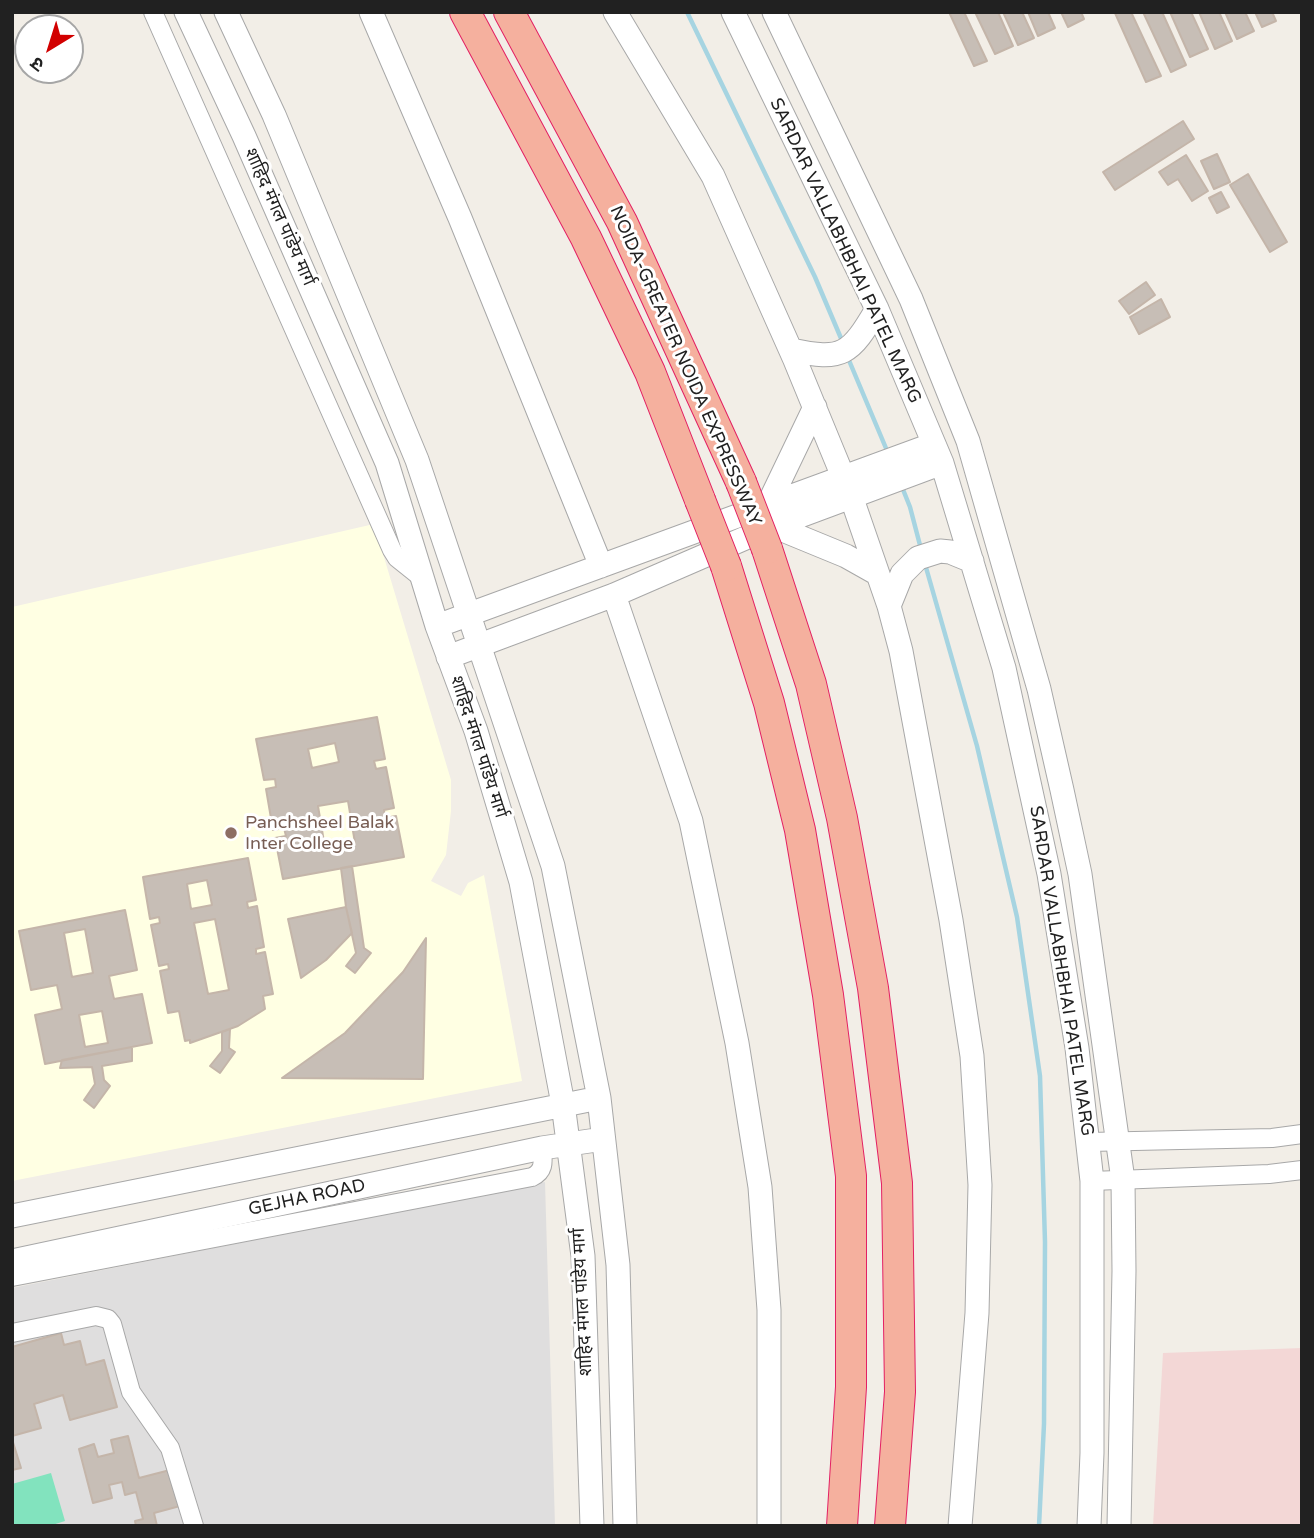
<!DOCTYPE html>
<meta charset="utf-8">
<style>
body{margin:0}
#map{position:relative;width:1314px;height:1538px;overflow:hidden;background:#f2eee7;font-family:"Varela Round","Noto Sans Devanagari",sans-serif}
canvas{display:block}
.frame{position:absolute;inset:0;border:14px solid #212121;pointer-events:none}
.north{position:absolute;left:14px;top:14px;width:70px;height:70px;box-sizing:border-box;background:#fff;border:2px solid #a6a6a6;border-radius:50%;rotate:218deg;font-size:19px;font-weight:700;line-height:28px;text-align:center;color:#212121}
.north::after{content:'';display:block;margin:auto;width:24px;height:32px;background:#d20000;clip-path:polygon(50% 0,100% 100%,50% 72%,0 100%)}
</style>
<div id="map">
<canvas width="1314" height="1538"></canvas>
<div class="frame"></div>
<div class="north">उ</div>
</div>
<script>
const ctx = document.querySelector('canvas').getContext('2d');
ctx.lineJoin = 'round';
function fill(path, color) { ctx.fillStyle = color; ctx.fill(path, 'evenodd'); }
function strokePath(path, color, width, dash) { ctx.strokeStyle = color; ctx.lineWidth = width; ctx.lineCap = dash ? 'butt' : 'round'; ctx.setLineDash(dash || []); ctx.stroke(path); }
function drawText(font, color, halo, rows, align = 'center') {
  ctx.font = font + ' "Varela Round","Noto Sans Devanagari",sans-serif'; ctx.lineWidth = 6; ctx.setLineDash([]); ctx.textBaseline = 'middle'; ctx.strokeStyle = halo; ctx.fillStyle = color; for (const [text, x, y, turn = 0] of rows) {
    ctx.save(); ctx.translate(x, y); ctx.rotate((+turn || 0) * Math.PI / 180); ctx.textAlign = isNaN(turn) ? turn : align; if (halo) ctx.strokeText(text, 0, 0); ctx.fillText(text, 0, 0); ctx.restore();
  }
}
fill(new Path2D(`
 M545 1182 555 1526H12V1288Z`), '#dfdede');
fill(new Path2D(`
 M1302 1348V1526H1153L1163 1353Z`), '#f3d7d6');
fill(new Path2D(`
 M374 524 451 780V811L446 855 431 881 461 896 468 883 484 875 522 1081 12 1181V607Z`), '#ffffe3');
fill(new Path2D(`
 M51 1473 65 1521 49 1526H12V1484Z`), '#82e3be');
strokePath(new Path2D(`
 M687 12 815 277 843 343
 M848 358 888 453
 M902 487 910 507 921 549
 M925 564 977 746 1017 917 1040 1076 1045 1242 1044 1424 1039 1526`), '#a6d4e1', 4.5);
const building = new Path2D(`
 M949 12H964L987 61 974 66Z
 M975 12H998L1013 46 995 54Z
 M1003 12H1022L1034 38 1018 45Z
 M1028 12H1048L1055 28 1038 36Z
 M1061 12H1081L1084 19 1068 27Z
 M1131 12 1161 76 1146 82 1115 13Z
 M1143 12H1162L1186 65 1171 72Z
 M1170 12H1191L1208 49 1190 57Z
 M1199 12H1219L1232 41 1215 49Z
 M1225 12H1245L1254 31 1237 39Z
 M1255 12H1272L1276 21 1262 27Z
 M1183 121 1194 139 1115 190 1103 172Z
 M1217 154 1230 182 1214 189 1201 161Z
 M1186 155 1208 191 1192 201 1178 179 1168 185 1159 172Z
 M1248 174 1287 242 1270 252 1230 185Z
 M1221 192 1229 207 1217 213 1209 198Z
 M1146 282 1155 295 1129 314 1119 301Z
 M1161 299 1170 317 1139 334 1130 317Z
 M377 717 385 759 374 761 376 769 386 767 394 808 384 810 385 818 396 816 404 857 283 879 275 838 286 836 284 828 273 830 266 789 276 787 275 779 264 780 256 739ZM335 743 339 762 312 768 308 749ZM348 801 355 843 325 848 318 806Z
 M248 858 256 900 247 902 248 908 257 906 264 947 256 949V954L265 952 273 994 263 996 265 1009 238 1026 190 1043V1040L185 1041 179 1011 168 1013 160 971 169 969 168 964 159 966 151 925 160 923 159 917 150 919 143 877ZM207 880 212 905 191 909 187 884ZM215 919 229 990 208 994 194 923Z
 M352 866 364 948 371 953 355 973 346 966 356 953 346 907 341 868Z
 M346 907 352 933 326 960 301 978 288 919Z
 M125 910 137 970 109 976 114 999 142 994 152 1043 45 1064 35 1015 62 1009 57 985 31 990 19 931ZM85 929 93 973 72 977 64 933ZM102 1011 108 1043 85 1047 79 1015Z
 M426 938 423 1079 282 1078 345 1033 403 972Z
 M230 1029 229 1048 235 1052 220 1073 210 1066 222 1051V1032Z
 M132 1047V1061L102 1066 104 1080 110 1086 94 1108 84 1100 95 1084 92 1067 60 1068 62 1060Z
 M61 1333 64 1345 80 1341 86 1365 104 1360 117 1407 70 1420 63 1395 34 1404 41 1428 12 1436V1347Z
 M128 1436 139 1478 170 1470 180 1506 154 1513 157 1526H136L135 1521 143 1519 136 1492 125 1495 122 1482 109 1485 112 1498 93 1503 79 1449 94 1444 98 1457 114 1453 111 1440Z
 M12 1439 21 1468 12 1470Z`);
fill(building, '#c7beb6');
strokePath(building, '#c4b5a9', 2);
const minor = new Path2D(`
 M153 12 392 550 397 558 422 578
 M1089 1142 1272 1138 1302 1134
 M1092 1181 1269 1174 1302 1170
 M12 1277 532 1177C545 1171 543 1161 542 1148
 M12 1333 96 1316 108 1319 112 1324 131 1392 170 1448 194 1526`);
const tertiary = new Path2D(`
 M186 12 244 136 387 463 437 626 476 731 521 882 563 1104 583 1256 592 1526
 M226 12 274 115 417 460 553 866 599 1098 618 1265 625 1526
 M371 12 460 218 601 566
 M615 12 713 176 795 360 851 496 889 606 901 651 951 920 972 1056 980 1185 977 1313 960 1526
 M733 12 877 309 942 463 1004 668 1049 874 1077 1048 1092 1181V1453L1089 1526
 M774 12 911 299 968 441 1039 689 1062 790 1080 874 1123 1180 1124 1271 1119 1526
 M791 350C843 361 850 355 877 309
 M767 507 815 407
 M773 526 846 556 878 574
 M614 595 691 821 737 1043 760 1187 769 1310V1526
 M889 606 902 574 918 558 940 551 950 552 972 561
 M437 626 934 444
 M448 657 614 595 773 526 942 463
 M12 1216 599 1098
 M12 1261 542 1148 603 1139`);
const trunk = new Path2D(`
 M465 12 586 238 650 372 700 500
 M509 12 622 222 741 482
 M767 549 811 684 842 818 873 988 897 1183 900 1392 890 1526
 M726 566 769 703 800 830 828 995 851 1176V1387L842 1526`);
strokePath(minor, '#a8a8a8', 20);
strokePath(tertiary, '#a8a8a8', 25);
strokePath(trunk, '#e32063', 32);
strokePath(minor, '#fff', 18);
strokePath(tertiary, '#fff', 23);
strokePath(trunk, '#f5b09e', 30);
const trunkBridge = new Path2D(`
 M741 482 767 549
 M700 500 726 566`);
strokePath(trunkBridge, '#e32063', 32, []);
strokePath(trunkBridge, '#f5b09e', 30);
for (const [x, y, r, color] of [
 [231,833,7,"#8d6e63"]
]) { const dot = new Path2D(); dot.arc(x, y, r, 0, 2 * Math.PI); ctx.fillStyle = color; ctx.fill(dot); strokePath(dot, '#fff', 2.5); }
drawText('18px', '#212121', '#fff', [
 ["शाहिद मंगल पांडेय मार्ग",279,217,66],
 ["SARDAR VALLABHBHAI PATEL MARG",845,251,65],
 ["NOIDA-GREATER NOIDA EXPRESSWAY",685,366,66],
 ["शाहिद मंगल पांडेय मार्ग",478,747,72],
 ["SARDAR VALLABHBHAI PATEL MARG",1061,971,81],
 ["GEJHA ROAD",307,1198,-12],
 ["शाहिद मंगल पांडेय मार्ग",583,1302,-93]
]);
drawText('18px', '#785e54', '#fff', [
 ["Panchsheel Balak",245,823],
 ["Inter College",245,844]
], 'left');
</script>
